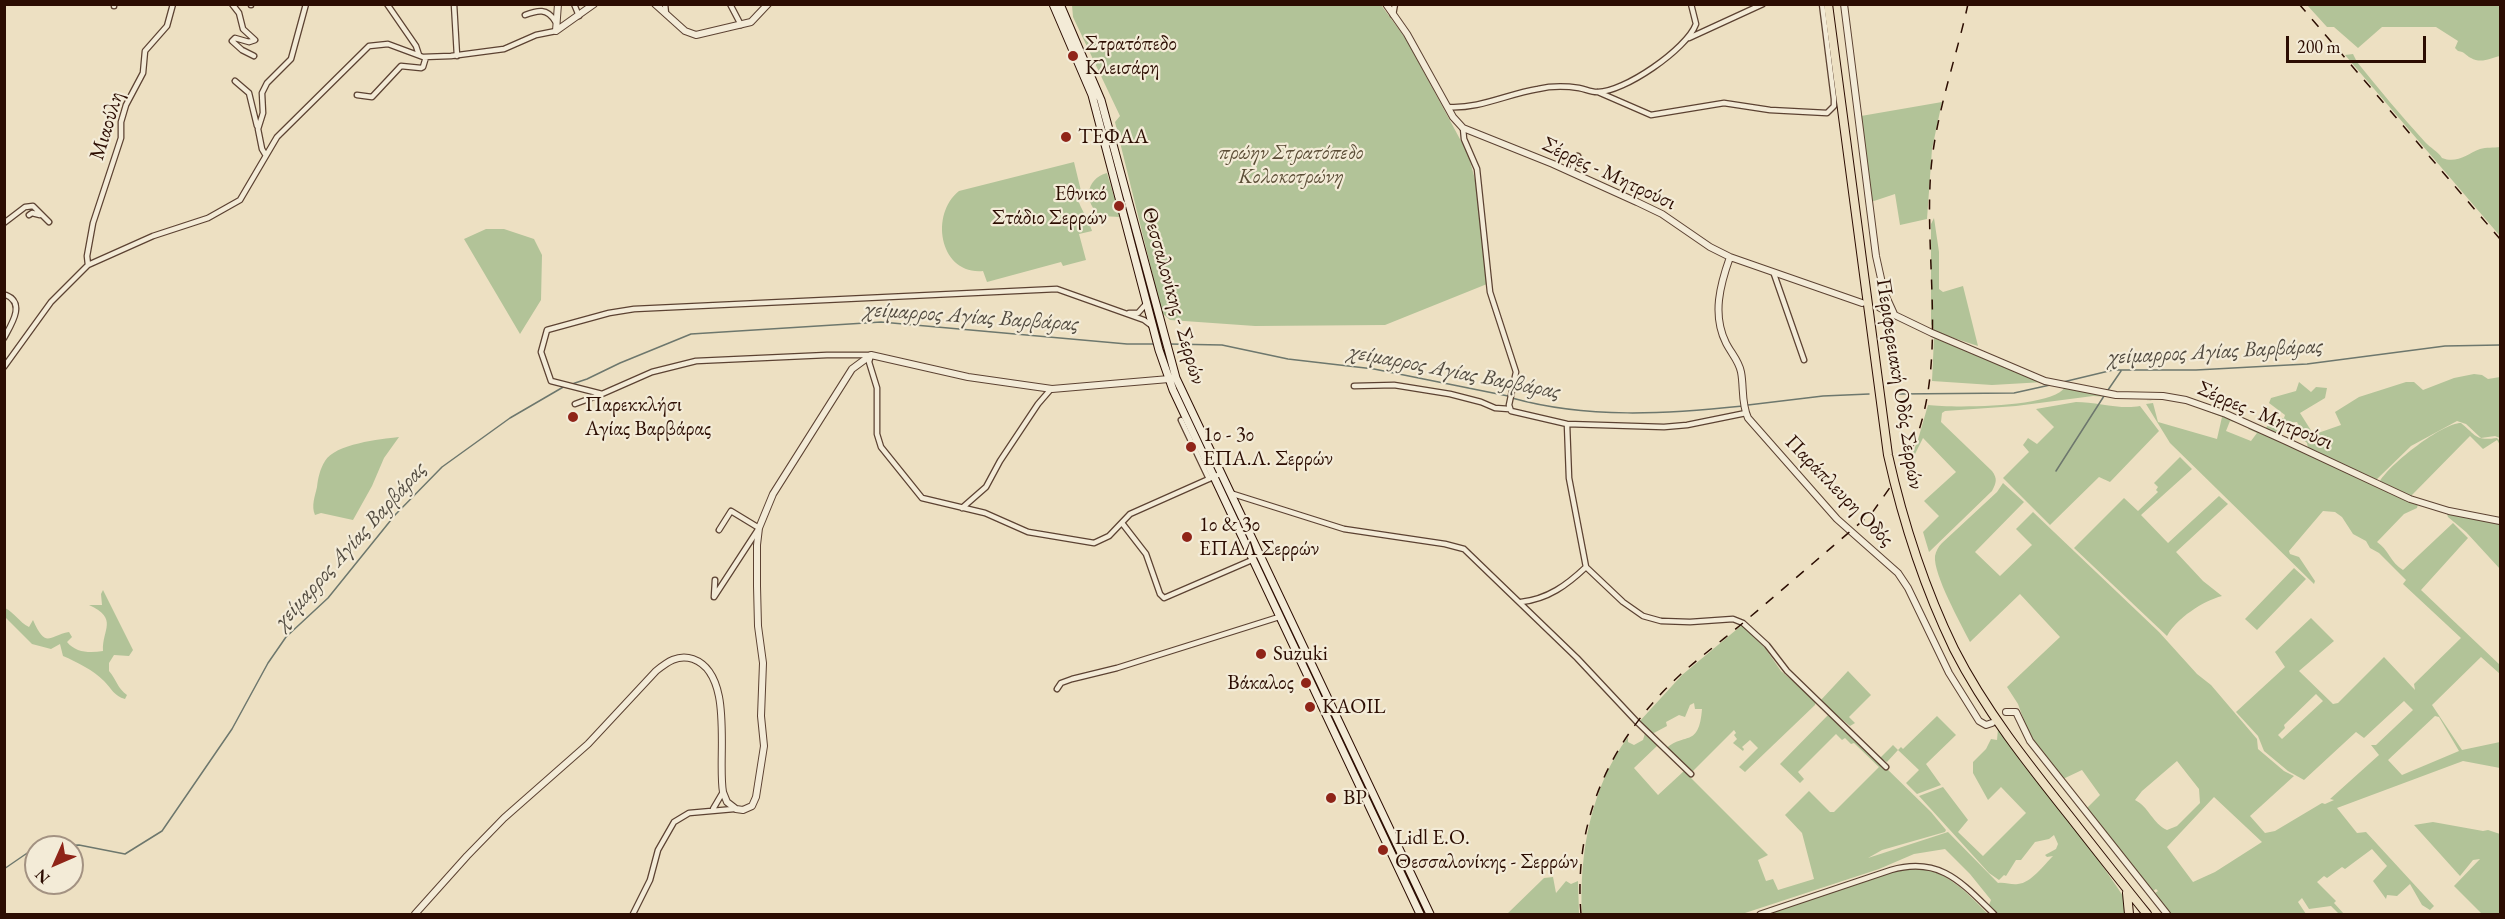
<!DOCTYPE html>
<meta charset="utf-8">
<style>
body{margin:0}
#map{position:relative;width:2505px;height:919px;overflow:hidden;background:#ede0c2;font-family:"EB Garamond",serif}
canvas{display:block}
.frame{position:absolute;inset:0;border:6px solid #2c0d02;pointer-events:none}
.north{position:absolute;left:24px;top:835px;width:60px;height:60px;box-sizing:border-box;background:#f3ebd7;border:2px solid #a39282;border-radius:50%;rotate:225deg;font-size:16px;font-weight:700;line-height:24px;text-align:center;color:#2c0d02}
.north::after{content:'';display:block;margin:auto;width:21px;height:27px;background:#8f2418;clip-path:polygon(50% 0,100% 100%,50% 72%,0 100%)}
.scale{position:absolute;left:2286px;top:36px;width:140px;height:27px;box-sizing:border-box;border:3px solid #2c0d02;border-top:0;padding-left:8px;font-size:18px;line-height:21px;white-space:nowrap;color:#2c0d02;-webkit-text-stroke:4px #f3ebd7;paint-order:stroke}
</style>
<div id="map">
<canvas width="2505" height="919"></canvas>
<div class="frame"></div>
<div class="north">N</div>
<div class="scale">200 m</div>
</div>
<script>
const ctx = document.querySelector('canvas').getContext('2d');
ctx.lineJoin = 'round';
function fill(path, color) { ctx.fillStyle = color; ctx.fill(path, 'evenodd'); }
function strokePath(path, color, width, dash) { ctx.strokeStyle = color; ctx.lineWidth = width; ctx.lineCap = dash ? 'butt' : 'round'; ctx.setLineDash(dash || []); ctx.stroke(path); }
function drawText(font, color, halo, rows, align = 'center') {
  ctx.font = font + ' "EB Garamond",serif'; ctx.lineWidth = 4.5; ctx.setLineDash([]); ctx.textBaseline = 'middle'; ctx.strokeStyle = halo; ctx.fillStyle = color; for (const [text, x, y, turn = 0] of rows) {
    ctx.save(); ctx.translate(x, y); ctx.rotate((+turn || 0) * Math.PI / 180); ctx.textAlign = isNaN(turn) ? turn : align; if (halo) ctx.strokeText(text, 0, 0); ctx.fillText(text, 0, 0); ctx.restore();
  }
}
fill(new Path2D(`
 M1072 5H1381L1406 39 1468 154 1476 183 1487 284 1385 325 1255 326 1170 320 1162 313 1115 122 1120 116 1073 17Z
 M2307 5H2500V56C2491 58 2481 64 2471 58 2465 55 2465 52 2458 51L2455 48 2458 41 2436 27H2382L2358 48 2334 27H2327Z
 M2353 54 2357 62C2379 89 2401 116 2425 142 2430 148 2438 151 2442 158 2457 164 2467 154 2480 149 2486 147 2494 148 2500 147V236L2345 55Z
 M1942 102 1932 149 1927 219 1900 225 1895 194 1871 202 1861 116Z
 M1074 162 1081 191 1077 197C1081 210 1088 218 1092 231L1079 234 1086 260 1063 266 1061 262 987 282 983 271C940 275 929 215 959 191Z
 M1107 173 1120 217 1101 216C1083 203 1085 179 1107 173Z
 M1934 218 1939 252V289L1943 292 1963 286 1978 346 1935 332 1931 324V224Z
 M486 229H504L534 239 542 255 541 300 520 334 464 239Z
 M1934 338 2044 382 1992 385 1932 381Z
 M2474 374 2482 375 2488 379 2500 377V438L2495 436 2481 438 2466 424 2457 421 2411 446 2376 480 2308 448 2307 443 2298 435 2299 426 2297 422 2289 423 2277 434 2266 428 2271 420 2284 418 2285 415 2269 403 2271 398 2296 391 2299 382 2311 392 2316 387 2327 388 2325 398 2300 413 2312 432 2318 433 2341 425 2335 412 2359 397 2406 382H2414L2423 390 2454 378Z
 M2065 387 2126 398 2093 396 2016 406 1945 411 1942 413 1941 422 1992 471C1998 479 1996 483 1992 491L1929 552 1923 532 1939 516 1924 501 1956 472 1923 438 1911 462 1909 460 1917 443 1928 405C1952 408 2053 408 2065 387Z
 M2161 398 2200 406 2242 424 2230 421 2226 431 2251 441 2257 433 2248 429 2249 427 2418 504 2417 508 2404 514 2377 542C2388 549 2391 563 2403 570L2453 523 2468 538 2421 590 2500 665V674L2481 657 2432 705 2462 750 2500 742V768L2463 761 2337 808 2357 833 2366 832 2434 906 2430 910 2422 905 2410 884 2397 896 2387 895 2386 899 2373 881 2387 866 2372 849 2345 869 2342 867 2327 878 2324 876 2317 882 2336 901 2334 903 2344 914H2339L2331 906 2309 909 2302 898 2298 902 2306 914H2170L2156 896 2155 893 2158 891 2156 889 2153 891 2087 808 2100 795 2082 770 2063 779 2030 737 2018 704 2007 687 2060 637 2020 594 1970 642C1961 624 1933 574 1935 556 1936 551 1938 547 1942 543L1997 492 2003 483 2024 502 1975 552 2000 576 2032 545 2016 529 2033 512 2159 632 2197 674 2211 685 2257 739 2258 749 2284 771 2294 776 2250 816 2265 833 2275 831 2322 803 2325 804 2334 800 2330 799 2379 755 2371 745H2376L2413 710 2404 701 2364 738 2356 732 2304 780 2288 771 2264 751 2258 736 2236 712 2285 667 2275 652 2311 618 2334 641 2299 671 2333 704 2338 703 2384 657 2415 690 2414 684 2461 638 2403 584 2406 580 2379 553 2370 548 2366 541 2353 534 2342 517 2335 512 2323 511 2289 551 2290 554 2299 557 2315 581 2314 584 2170 443 2146 404 2153 403 2158 422 2217 439 2222 417C2205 411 2173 395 2155 399 2152 400 2149 401 2146 401ZM2316 694 2323 701 2282 739 2278 735 2285 728 2284 725ZM2435 716 2439 717 2459 751 2402 775 2388 760ZM2177 761 2199 789 2200 803 2177 826 2167 830C2153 824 2149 807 2135 800L2142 791ZM2214 797 2262 842 2215 872 2193 882 2167 847Z
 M2076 402C2096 402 2121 410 2140 406L2159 431 2110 482 2099 477 2050 525 2003 478 2029 452 2023 445 2028 438 2037 444 2054 427 2036 409Z
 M2461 423C2477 436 2475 441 2497 438L2500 441V445L2497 440 2483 449 2470 436 2411 496 2380 481C2390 464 2442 423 2461 423Z
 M399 437 384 458 372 486 353 520 321 513 315 515C311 506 315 496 317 487 318 478 320 469 325 461 335 444 380 439 399 437Z
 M2180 457 2192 469 2141 515 2168 543 2219 496 2228 504 2176 552 2203 581 2222 596C2203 601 2177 618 2167 636L2074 548 2124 498 2138 511 2158 492 2156 490 2158 487 2154 483Z
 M2449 513 2500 522V569L2466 532 2448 517 2447 514Z
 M2294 568 2306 579 2257 630 2245 619Z
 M103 590 133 650 129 656 114 655 109 663V671C116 679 118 689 127 695L125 699C114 696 112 689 104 681 93 670 77 662 63 656L60 644 51 649 32 644 5 617V608C15 613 19 622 29 627L33 620C46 649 48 636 69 632L72 637 67 642C76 653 90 653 103 651 102 629 119 619 89 605H102L101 594Z
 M1742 625 1765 648 1781 671 1816 701 1815 705 1745 772 1739 767 1758 748 1750 740 1742 747 1744 749 1743 751 1733 743 1737 739 1734 735 1736 733 1734 730 1692 772 1667 748C1685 732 1699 748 1702 709H1695L1694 703 1690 705 1685 717 1679 715 1666 722 1667 726 1652 734 1639 722 1682 675Z
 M1848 671 1871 695 1849 717 1855 723 1850 726 1820 701Z
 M1830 713 1931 812 1946 830 1945 832 1882 850 1868 858 1948 832 1998 883C2005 882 2011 885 2018 884 2031 883 2044 865 2053 856L2047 857 2045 855 2056 849 2058 844 2054 835 2049 839 2035 842 2021 860H2016L2006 876 2004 875 1999 880 1989 873 1919 796 1943 787 1968 820 1958 832 1983 856 2026 813 2001 787 1988 800 1973 773V762L1986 749 1991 739 1997 740 1998 729 2019 759 2093 852 2117 887 2125 899 2124 914H1998L1989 905 1991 900 1970 874 1945 849 1914 854 1879 869 1742 914H1582C1579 854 1591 787 1628 737V742L1634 745 1643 740 1645 733 1658 745 1634 768 1658 795 1684 771 1768 855 1758 860 1766 881 1773 879 1778 890 1814 879 1802 833 1785 815 1809 791 1830 812H1834L1879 767 1854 743 1851 744 1845 738 1842 740 1836 734 1798 772 1804 779 1800 783 1780 764Z
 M1937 716 1956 735 1926 764 1941 785 1917 794 1906 783 1919 770 1898 750 1887 762 1880 758 1893 745 1898 750 1901 747 1903 749Z
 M2433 822 2483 831 2488 830 2500 834V914H2482L2454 886 2480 859 2473 860 2460 876 2414 825Z
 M1915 868C1948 871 1966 892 1988 914H1765L1902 869Z
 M1553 877 1556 893 1566 881 1571 884 1578 881 1579 914H1507L1544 878Z`), '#b2c398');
strokePath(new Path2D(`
 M1169 344 1222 345 1288 359 1374 369 1508 396
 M2063 382 2113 370H2196L2307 364 2445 346 2500 345
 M572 384 587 379 620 363 691 334 881 322 1127 344H1156
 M2108 390 2121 371
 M1898 394 2014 393 2050 385
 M1512 398C1587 419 1667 414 1743 406
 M1748 405 1823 396 1869 394
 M2056 471 2104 396
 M39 847 79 845 125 854 162 831 232 729 268 663 286 637 328 598 395 515 442 467 510 418 565 386
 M4 869 36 847`), '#6d776d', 1.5);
const minor = new Path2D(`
 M114 4V6
 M232 4 239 13 243 29 255 40 249 42 235 38 232 41 242 50 254 56
 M387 4 416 46 419 55
 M454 4 457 56
 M574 4 579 16
 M665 4 666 14
 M730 4 741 25
 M251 5V4
 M525 15C538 10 547 8 555 21
 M1393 15 1395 4
 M1689 38 1763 4
 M235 81 249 93 257 126
 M1598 92 1651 115 1724 103 1770 110 1827 113 1834 106V99L1822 4
 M357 95 372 97 401 66 421 68 423 67 426 57
 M1448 107C1480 109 1507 94 1538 89 1551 86 1565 86 1579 88 1585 89 1591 92 1597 92 1623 93 1687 49 1696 24L1691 4
 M1463 128 1464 139 1477 169 1490 292 1516 372 1509 405 1511 411 1567 424 1664 427 1687 425 1746 413
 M265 154 262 149 258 129 263 113 262 93 267 83 291 59 306 4
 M1571 172 1578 156
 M29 215 32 213 40 215
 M4 223 25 207 33 206 49 222
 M88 265 87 256 93 223 121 138V122L126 105 143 73 145 51 167 26 173 4
 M1774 274 1804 360
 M1129 313H1138L1146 304
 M1152 326 1144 320 1057 289 634 309 609 313 547 330 541 352 551 381 602 394 652 372 696 361 827 355H871L869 362 877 388V434L881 447 922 498 985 513 1028 532 1094 543 1109 536 1130 514 1220 474
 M4 338C11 325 26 303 6 295
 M4 367 51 302 88 265 153 236 208 218 240 200 277 137 369 46 388 44 423 57 451 56 504 49 536 35 556 31
 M1354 386 1394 385 1450 394 1481 402 1495 408 1509 409
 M575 404 602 394
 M1181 420 1209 479
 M1567 424 1569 478 1586 567 1623 602 1643 616 1661 621 1690 622 1733 619 1743 623 1767 645 1787 671 1886 767
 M1230 493 1344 529 1445 544 1464 549 1577 658 1637 722 1691 774
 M962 508 986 487 1000 461 1038 404 1051 389
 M1122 523 1146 554 1160 594 1164 598 1252 560
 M715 580 714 597 759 528 731 511 719 530
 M1521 602C1548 599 1567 585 1586 567
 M1057 689 1061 683 1072 679 1117 668 1279 617
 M713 809 723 792
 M633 914 650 880 658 850 674 822 689 813 734 809
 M1760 914 1891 870C1940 856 1962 883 1994 914`);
const tertiary = new Path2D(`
 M558 4 556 31 594 4
 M655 4 685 31 696 35 751 22 768 4
 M1386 4 1407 34 1453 117 1463 128 1553 164 1637 202 1662 214 1710 247 1730 257 1862 303
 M1844 4 1876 256 1884 292 1894 314
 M1730 257C1720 285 1712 315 1726 343 1731 353 1739 361 1741 372 1744 387 1741 403 1748 418L1837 519 1898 573 1908 588 1949 673 1979 721 1986 725 1992 723
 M1880 308 1932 333 2045 381 2116 395 2163 396 2186 400 2226 414 2286 441 2410 499 2449 511 2500 521
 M2006 712H2016L2030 741 2167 914
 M415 914 467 856 504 818 588 744 656 671C667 662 678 654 693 659 735 674 717 758 723 792L727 802 736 809 743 810 752 806 756 797 764 746 761 716 763 663 758 626 757 586V545L759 528 773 494 852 369 871 355 968 377 1052 389 1169 379`);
const secondary = new Path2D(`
 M1053 4 1092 95 1159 350 1173 390 1420 914
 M1060 4 1101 100 1176 378 1430 914`);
const primary = new Path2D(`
 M1828 4 1888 455C1903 522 1924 587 1954 649 1985 710 2028 764 2071 818 2096 850 2122 883 2147 914
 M2127 893 2129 914`);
strokePath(minor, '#5c4232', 7);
strokePath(tertiary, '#5c4232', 8);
strokePath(secondary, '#2c0d02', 9);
strokePath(primary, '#2c0d02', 10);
strokePath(minor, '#f3ebd7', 4.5);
strokePath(tertiary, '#f3ebd7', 6);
strokePath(secondary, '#f3ebd7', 7);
strokePath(primary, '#ede0c2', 8);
strokePath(new Path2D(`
 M2299 4 2500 239
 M1904 465C1952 378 1923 265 1931 169 1936 113 1956 59 1968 4
 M1581 914C1573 819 1611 739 1680 675 1701 656 1723 640 1744 622 1787 586 1829 549 1872 513L1891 486`), '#2c0d02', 1.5, [10, 10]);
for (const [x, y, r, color] of [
 [1073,56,6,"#8f2418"],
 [1066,137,6,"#8f2418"],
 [1119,206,6,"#8f2418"],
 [573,417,6,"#8f2418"],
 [1191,447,6,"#8f2418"],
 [1187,537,6,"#8f2418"],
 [1261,654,6,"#8f2418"],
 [1306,683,6,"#8f2418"],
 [1310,707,6,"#8f2418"],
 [1331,798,6,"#8f2418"],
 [1383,850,6,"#8f2418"]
]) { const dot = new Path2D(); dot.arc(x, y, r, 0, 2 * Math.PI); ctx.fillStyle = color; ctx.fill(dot); strokePath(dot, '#f3ebd7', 2); }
drawText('21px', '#2c0d02', '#f3ebd7', [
 ["Στρατόπεδο",1085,44],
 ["Κλεισάρη",1085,68],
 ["ΤΕΦΑΑ",1078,137],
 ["Εθνικό",1107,194,"right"],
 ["Στάδιο Σερρών",1107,218,"right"],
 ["Παρεκκλήσι",585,405],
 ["Αγίας Βαρβάρας",585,429],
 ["1ο - 3ο",1203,435],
 ["ΕΠΑ.Λ. Σερρών",1203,459],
 ["1ο & 3ο",1199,525],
 ["ΕΠΑΛ Σερρών",1199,549],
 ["Suzuki",1273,654],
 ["Βάκαλος",1294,683,"right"],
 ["KAOIL",1322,707],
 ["BP",1343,798],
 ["Lidl Ε.Ο.",1395,838],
 ["Θεσσαλονίκης - Σερρών",1395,862]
], 'left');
drawText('21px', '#2c0d02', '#f3ebd7', [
 ["Μιαούλη",107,126,-73],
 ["Σέρρες - Μητρούσι",1609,174,25],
 ["Θεσσαλονίκης - Σερρών",1173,296,74],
 ["Περιφερειακή Οδός Σερρών",1899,384,81],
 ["Σέρρες - Μητρούσι",2265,416,23],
 ["Παράπλευρη Οδός",1839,491,46]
]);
drawText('italic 21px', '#5b4d36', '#f3ebd7', [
 ["πρώην Στρατόπεδο",1291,153],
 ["Κολοκοτρώνη",1291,177]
]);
drawText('italic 22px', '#524b40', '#f3ebd7', [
 ["χείμαρρος Αγίας Βαρβάρας",972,317,4],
 ["χείμαρρος Αγίας Βαρβάρας",2216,352,-3],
 ["χείμαρρος Αγίας Βαρβάρας",1455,372,11],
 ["χείμαρρος Αγίας Βαρβάρας",351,545,-48]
]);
</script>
